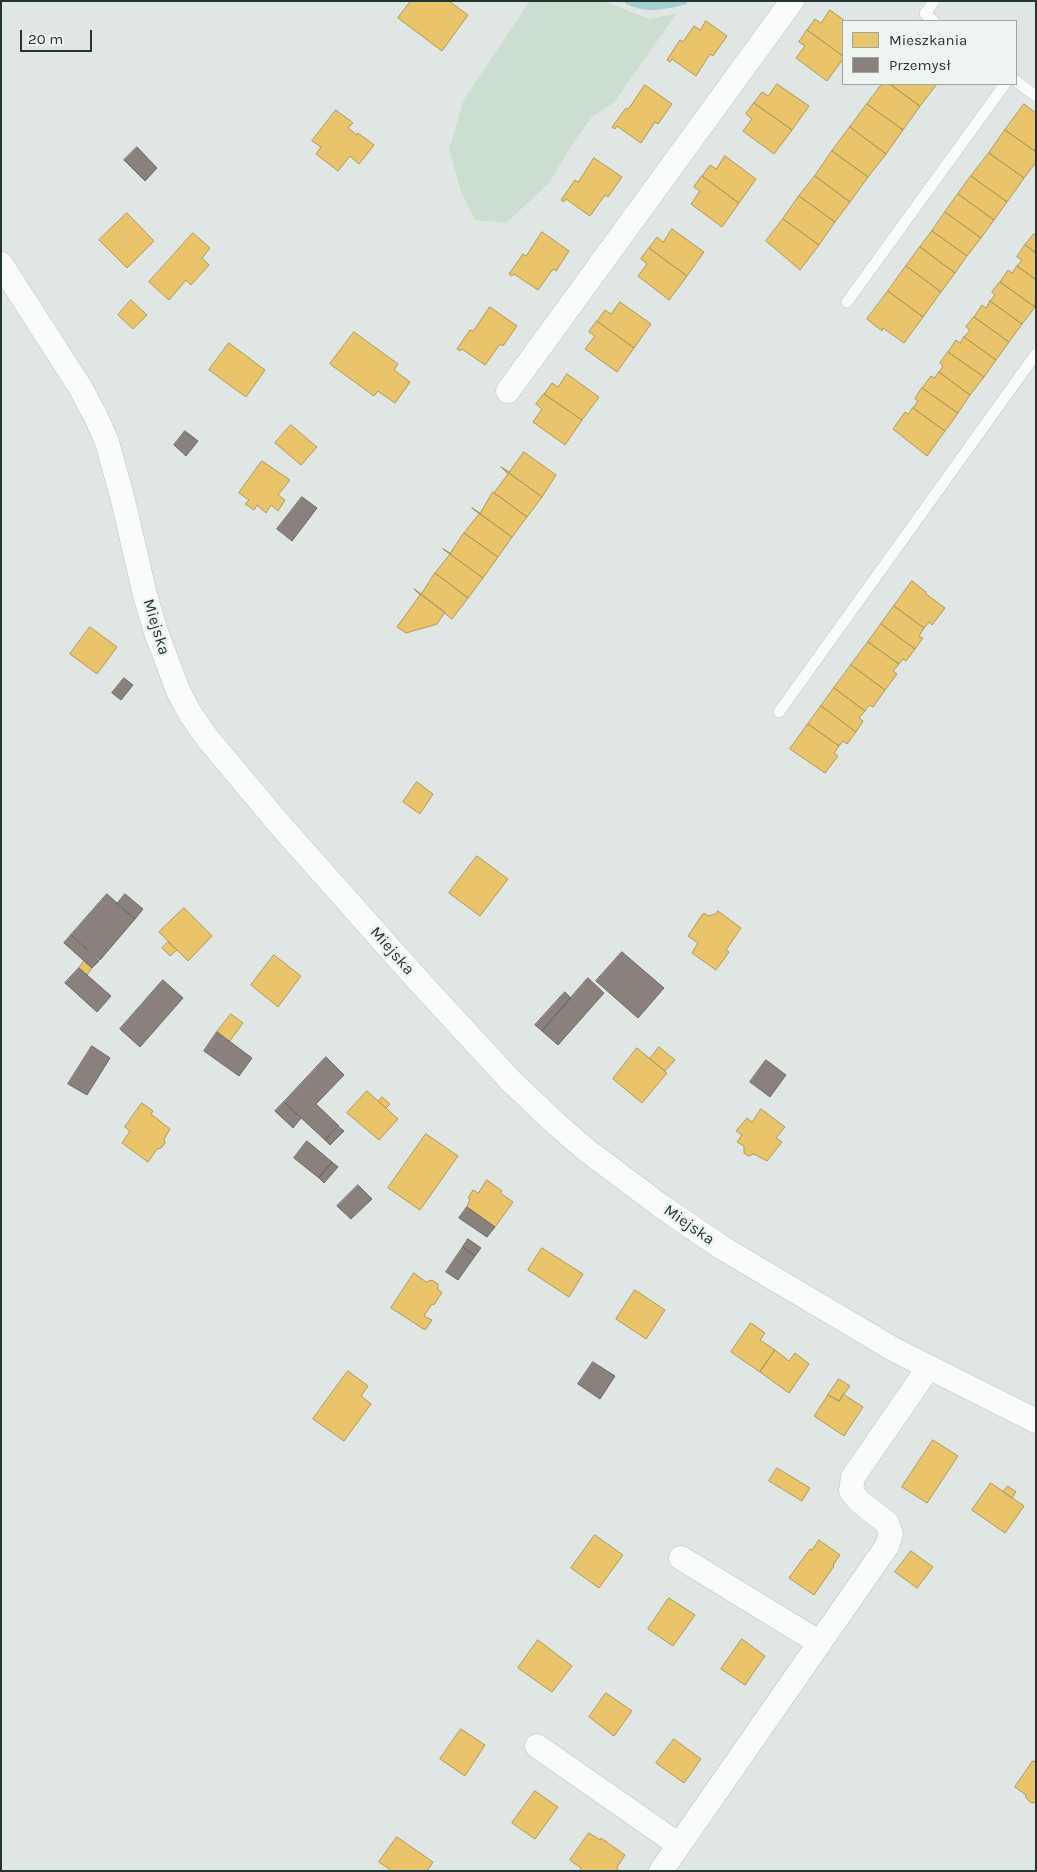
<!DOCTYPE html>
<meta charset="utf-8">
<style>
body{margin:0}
#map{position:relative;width:1037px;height:1872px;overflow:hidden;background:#e0e6e3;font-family:Karla,sans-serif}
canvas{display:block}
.frame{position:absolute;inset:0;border:2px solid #21362e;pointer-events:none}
.legend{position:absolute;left:842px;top:20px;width:175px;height:65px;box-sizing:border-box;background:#eef5f1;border:1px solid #9ca9a3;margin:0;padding:6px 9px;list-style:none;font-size:15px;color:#21362e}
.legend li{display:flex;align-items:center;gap:10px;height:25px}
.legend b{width:25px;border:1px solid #9ca9a3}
.scale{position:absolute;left:20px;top:30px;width:72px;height:22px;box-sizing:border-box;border:2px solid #21362e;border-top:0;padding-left:6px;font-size:15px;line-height:18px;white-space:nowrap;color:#21362e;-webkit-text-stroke:4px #eef5f1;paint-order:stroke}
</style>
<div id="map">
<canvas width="1037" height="1872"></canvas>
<div class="frame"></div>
<ul class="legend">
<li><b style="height:14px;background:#e9c46a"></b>Mieszkania</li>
<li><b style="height:14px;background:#8a817c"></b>Przemysł</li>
</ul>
<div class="scale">20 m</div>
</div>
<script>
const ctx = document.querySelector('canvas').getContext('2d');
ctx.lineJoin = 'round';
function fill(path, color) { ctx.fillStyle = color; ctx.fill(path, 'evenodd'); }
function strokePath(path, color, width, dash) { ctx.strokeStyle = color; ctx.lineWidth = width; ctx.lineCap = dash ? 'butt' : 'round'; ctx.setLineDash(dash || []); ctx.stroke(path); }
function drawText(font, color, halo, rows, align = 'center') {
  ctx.font = font + ' Karla,sans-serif'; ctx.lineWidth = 5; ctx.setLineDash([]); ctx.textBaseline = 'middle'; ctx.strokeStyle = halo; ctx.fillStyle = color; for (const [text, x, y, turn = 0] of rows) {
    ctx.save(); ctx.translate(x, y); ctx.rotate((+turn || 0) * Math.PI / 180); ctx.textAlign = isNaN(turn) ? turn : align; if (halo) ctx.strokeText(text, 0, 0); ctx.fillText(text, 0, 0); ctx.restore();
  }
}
fill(new Path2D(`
 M530 1H603L649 19 677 13 614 102 592 117 573 143 549 183 506 223 475 220 461 191 449 149 464 99Z`), '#cbdecf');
const homes = new Path2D(`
 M411 1H449L468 15 442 51 398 18Z
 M830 10 845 21H843V56L807 30 815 19 821 23Z
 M706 21 727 36 713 56 710 54 696 76 672 59 670 62 667 60 680 40 683 42 694 26 700 30Z
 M807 30 843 56V59L827 81 796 58 805 46 799 42Z
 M777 84 809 106 792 130 754 103 762 92 768 96Z
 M882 84H890L920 106 903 130 867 104Z
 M890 84H937L920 106Z
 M645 85 672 104 658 124 655 122 641 143 617 126 615 129 612 127 626 108 628 109Z
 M754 103 792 130 774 154 743 131 752 119 746 114Z
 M867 104 903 130 886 154 850 127Z
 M1024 104 1036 113V152L1005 130Z
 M336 110 353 123 348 128 357 135 358 133 374 145 359 164 350 156 338 171 316 154 321 147 312 141Z
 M850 127 886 154 868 177 832 151Z
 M1005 130 1036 152V162L1024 178 989 153Z
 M832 151 868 177 850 202 815 176Z
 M989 153 1024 178 1007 202 971 176Z
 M725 156 756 179 739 203 702 176 710 165 716 169Z
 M594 158 622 177 608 197 605 195 590 216 566 199 564 202 561 200 575 180 578 182Z
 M702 176 739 203 722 227 691 204 700 191 694 187Z
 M815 176 850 202 835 222 799 196Z
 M971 176 1007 202 994 220 958 194Z
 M958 194 994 220 981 238 945 212Z
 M799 196 835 222 819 245 783 219Z
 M945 212 981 238 967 256 932 231Z
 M127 213 154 241 127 268 99 240Z
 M783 219 819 245 800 270 766 241Z
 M672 229 704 252 687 276 649 248 657 237 663 242Z
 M932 231 967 256 955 273 920 247Z
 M542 232 569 251 556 271 553 269 538 290 514 274 512 276 509 274 523 254 526 256Z
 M193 233 210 248 202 258 209 265 191 285 186 280 169 300 149 282Z
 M1034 234 1036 236V253L1025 245Z
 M1025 245 1036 253V280L1017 266 1022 260 1017 257Z
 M920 247 955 273 941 292 906 266Z
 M649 248 687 276 669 300 638 276 647 264 641 259Z
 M906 266 941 292 923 317 888 291Z
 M1017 266 1036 280 1035 307 1000 282 1008 270 1012 273Z
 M1000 282 1035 307 1022 324 990 301 995 295 992 292Z
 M888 291 923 317 904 343 883 328 882 331 867 319Z
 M131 300 147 315 133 329 118 315Z
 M990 301 1022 324 1009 342 974 317 982 305 986 308Z
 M620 302 651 324 634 348 597 321 605 310 611 314Z
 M490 307 517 326 503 346 500 344 485 365 462 349 460 351 457 349 470 330 473 331Z
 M974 317 1009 342 996 360 964 337 970 330 966 327Z
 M597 321 634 348 617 372 585 349 595 336 589 332Z
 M354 332 398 364 394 370 410 382 395 403 378 391 374 396 330 364Z
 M964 337 996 360 984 377 948 352 956 340 960 343Z
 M229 343 265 370 246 397 209 370Z
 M948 352 984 377 970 395 939 372 943 366 940 363Z
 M939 372 970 395 958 413 922 388 931 376 934 378Z
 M567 374 599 397 582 420 544 394 552 383 558 387Z
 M922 388 958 413 945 431 913 408 918 401 915 399Z
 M544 394 582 420 565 445 533 422 542 409 536 404Z
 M913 408 945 431 927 456 893 429 905 412 908 414Z
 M291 425 317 447 301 465 275 443Z
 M524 452 556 475 542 497 501 467 509 472Z
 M262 461 290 480 278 495 285 500 278 511 271 505 266 513 257 505 254 510 245 504 249 500 239 493Z
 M501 467 542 497 527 517 493 492 494 493 508 474Z
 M493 492 527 517 512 537 472 508 480 513Z
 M472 508 512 537 498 557 464 533 479 514Z
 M464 533 498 557 483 578 443 549 450 553Z
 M443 549 483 578 468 598 435 573 450 554Z
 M435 573 468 598 452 619 414 589 421 594Z
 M912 581 926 592 925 593 945 608 932 625 929 622 924 628 894 606Z
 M414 589 445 612 437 624 406 633 397 627 420 595Z
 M894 606 924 628 919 636 923 638 915 649 881 624Z
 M881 624 915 649 906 661 903 659 899 664 868 642Z
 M90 627 117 647 97 674 70 654Z
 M868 642 899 664 893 671 897 674 885 690 851 665Z
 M851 665 885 690 873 707 869 705 865 711 834 688Z
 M834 688 865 711 859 718 863 721 856 732 821 706Z
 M821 706 856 732 847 744 843 741 839 746 808 724Z
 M808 724 839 746 834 753 838 756 825 773 790 749Z
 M417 782 433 794 420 814 403 802Z
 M477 856 508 879 480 916 449 893Z
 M184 908 212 936 188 961 159 932Z
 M718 911 741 928 726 950 729 952 716 970 692 953 698 943 688 936 702 915 704 913 708 916 716 914Z
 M168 942 177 950 170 956 162 948Z
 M274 955 301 976 278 1007 251 985Z
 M84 961 92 968 87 975 79 968Z
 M231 1014 243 1023 229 1042 217 1032Z
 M659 1047 675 1060 665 1071 650 1059Z
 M637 1048 667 1073 642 1103 613 1079Z
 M367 1091 398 1119 379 1140 347 1113Z
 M382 1097 390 1104 386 1108 378 1101Z
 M142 1103 153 1111 151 1114 170 1129 164 1139 165 1143 161 1148 157 1149 148 1162 122 1143 130 1131 125 1127Z
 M761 1109 785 1127 776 1138 782 1142 767 1161 754 1154 748 1156 744 1153V1146L737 1142 742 1135 736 1131 747 1118 752 1122Z
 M426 1134 458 1156 420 1210 388 1188Z
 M487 1180 502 1191 500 1193 513 1202 495 1227 467 1207 470 1199 468 1198 473 1190 478 1193Z
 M542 1248 583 1274 569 1297 528 1270Z
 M414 1273 426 1282 432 1280 438 1284V1290L442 1292 434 1305 432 1304 424 1316 432 1320 425 1330 391 1308Z
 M635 1290 665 1310 646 1339 616 1319Z
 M751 1323 765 1333 760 1340 775 1350 760 1372 731 1352Z
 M775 1350 789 1361 795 1353 809 1364 789 1393 760 1372Z
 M348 1371 368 1386 361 1396 371 1404 344 1441 313 1419Z
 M839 1379 850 1386 839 1401 828 1395Z
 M843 1394 863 1407 844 1436 814 1416 828 1395 839 1401Z
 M933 1440 958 1456 927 1503 902 1487Z
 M777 1468 810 1488 802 1501 769 1481Z
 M991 1483 1024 1506 1005 1533 972 1510Z
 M1008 1486 1016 1492 1012 1498 1003 1492Z
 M595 1535 623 1555 599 1588 571 1568Z
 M819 1540 840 1555 833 1565 834 1566 814 1595 789 1578 810 1549 812 1550Z
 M911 1551 933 1567 917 1588 895 1572Z
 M669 1598 695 1615 673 1646 648 1629Z
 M742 1639 765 1656 745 1685 721 1669Z
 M538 1640 572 1666 552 1692 518 1668Z
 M606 1693 632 1711 614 1736 589 1717Z
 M461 1729 485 1745 465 1776 440 1759Z
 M674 1739 701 1759 684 1783 656 1763Z
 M1033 1761 1036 1762V1802L1031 1803 1026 1798V1795L1015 1787Z
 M535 1791 558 1807 535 1839 512 1823Z
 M589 1833 600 1840 601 1838 625 1855 617 1867 618 1871H581L580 1870 581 1868 570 1860Z
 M397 1837 433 1862 427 1871H392L379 1862Z`);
fill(homes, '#e9c46a');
strokePath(homes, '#ad9958', 1);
const industry = new Path2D(`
 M137 147 157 168 145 181 124 160Z
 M185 431 198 441 186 456 174 445Z
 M302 497 317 508 292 541 277 529Z
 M124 678 133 685 121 700 112 693Z
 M107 894 135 919 100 960 71 935Z
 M125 894 143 909 135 919 117 904Z
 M71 935 99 961 92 968 64 943Z
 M622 952 664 988 638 1018 596 981Z
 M79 968 111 996 97 1012 65 983Z
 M588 978 604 993 558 1045 542 1031Z
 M163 980 183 998 140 1047 120 1029Z
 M565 992 571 998 542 1031 535 1025Z
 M217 1032 252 1058 239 1076 204 1051Z
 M92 1046 110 1058 87 1095 68 1084Z
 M326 1057 344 1075 316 1104 339 1126 325 1140 284 1102Z
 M766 1060 786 1075 770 1097 750 1082Z
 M284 1102 301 1118 293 1128 275 1111Z
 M339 1127 344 1131 330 1145 325 1140Z
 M307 1141 332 1162 319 1178 294 1158Z
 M332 1162 338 1167 324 1183 319 1178Z
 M358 1185 372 1199 351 1219 337 1206Z
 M467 1207 495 1227 487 1237 459 1218Z
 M468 1239 481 1248 475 1256 463 1247Z
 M463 1247 475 1256 458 1280 446 1272Z
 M593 1362 615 1376 600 1399 578 1384Z`);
fill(industry, '#8a817c');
strokePath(industry, '#6a6a65', 1);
strokePath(new Path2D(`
 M629 1C648 9 664 6 683 1`), '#a4d0d1', 8);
const service = new Path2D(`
 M934 1 925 14 934 21
 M1016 81 1036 96
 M847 302 1005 84
 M779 712 1036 354`);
const minor = new Path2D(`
 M1 264 80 387 96 417 107 442 123 500 145 595 156 632 179 693 191 715 208 739 281 826 416 978 511 1081 553 1121 585 1149 661 1206 721 1247 893 1349 1036 1421
 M508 391 792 1
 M681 1558 820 1643
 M537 1746 679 1845
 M661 1871 887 1546 891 1534 887 1523 859 1501 851 1491 853 1477 929 1367`);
strokePath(service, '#bdc3c0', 12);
strokePath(minor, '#bdc3c0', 25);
strokePath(service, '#fafbfb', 11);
strokePath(minor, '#fafbfb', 24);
drawText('16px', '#21362e', '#eef5f1', [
 ["Miejska",156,627,73],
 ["Miejska",392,951,49],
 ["Miejska",689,1225,35]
]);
</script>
